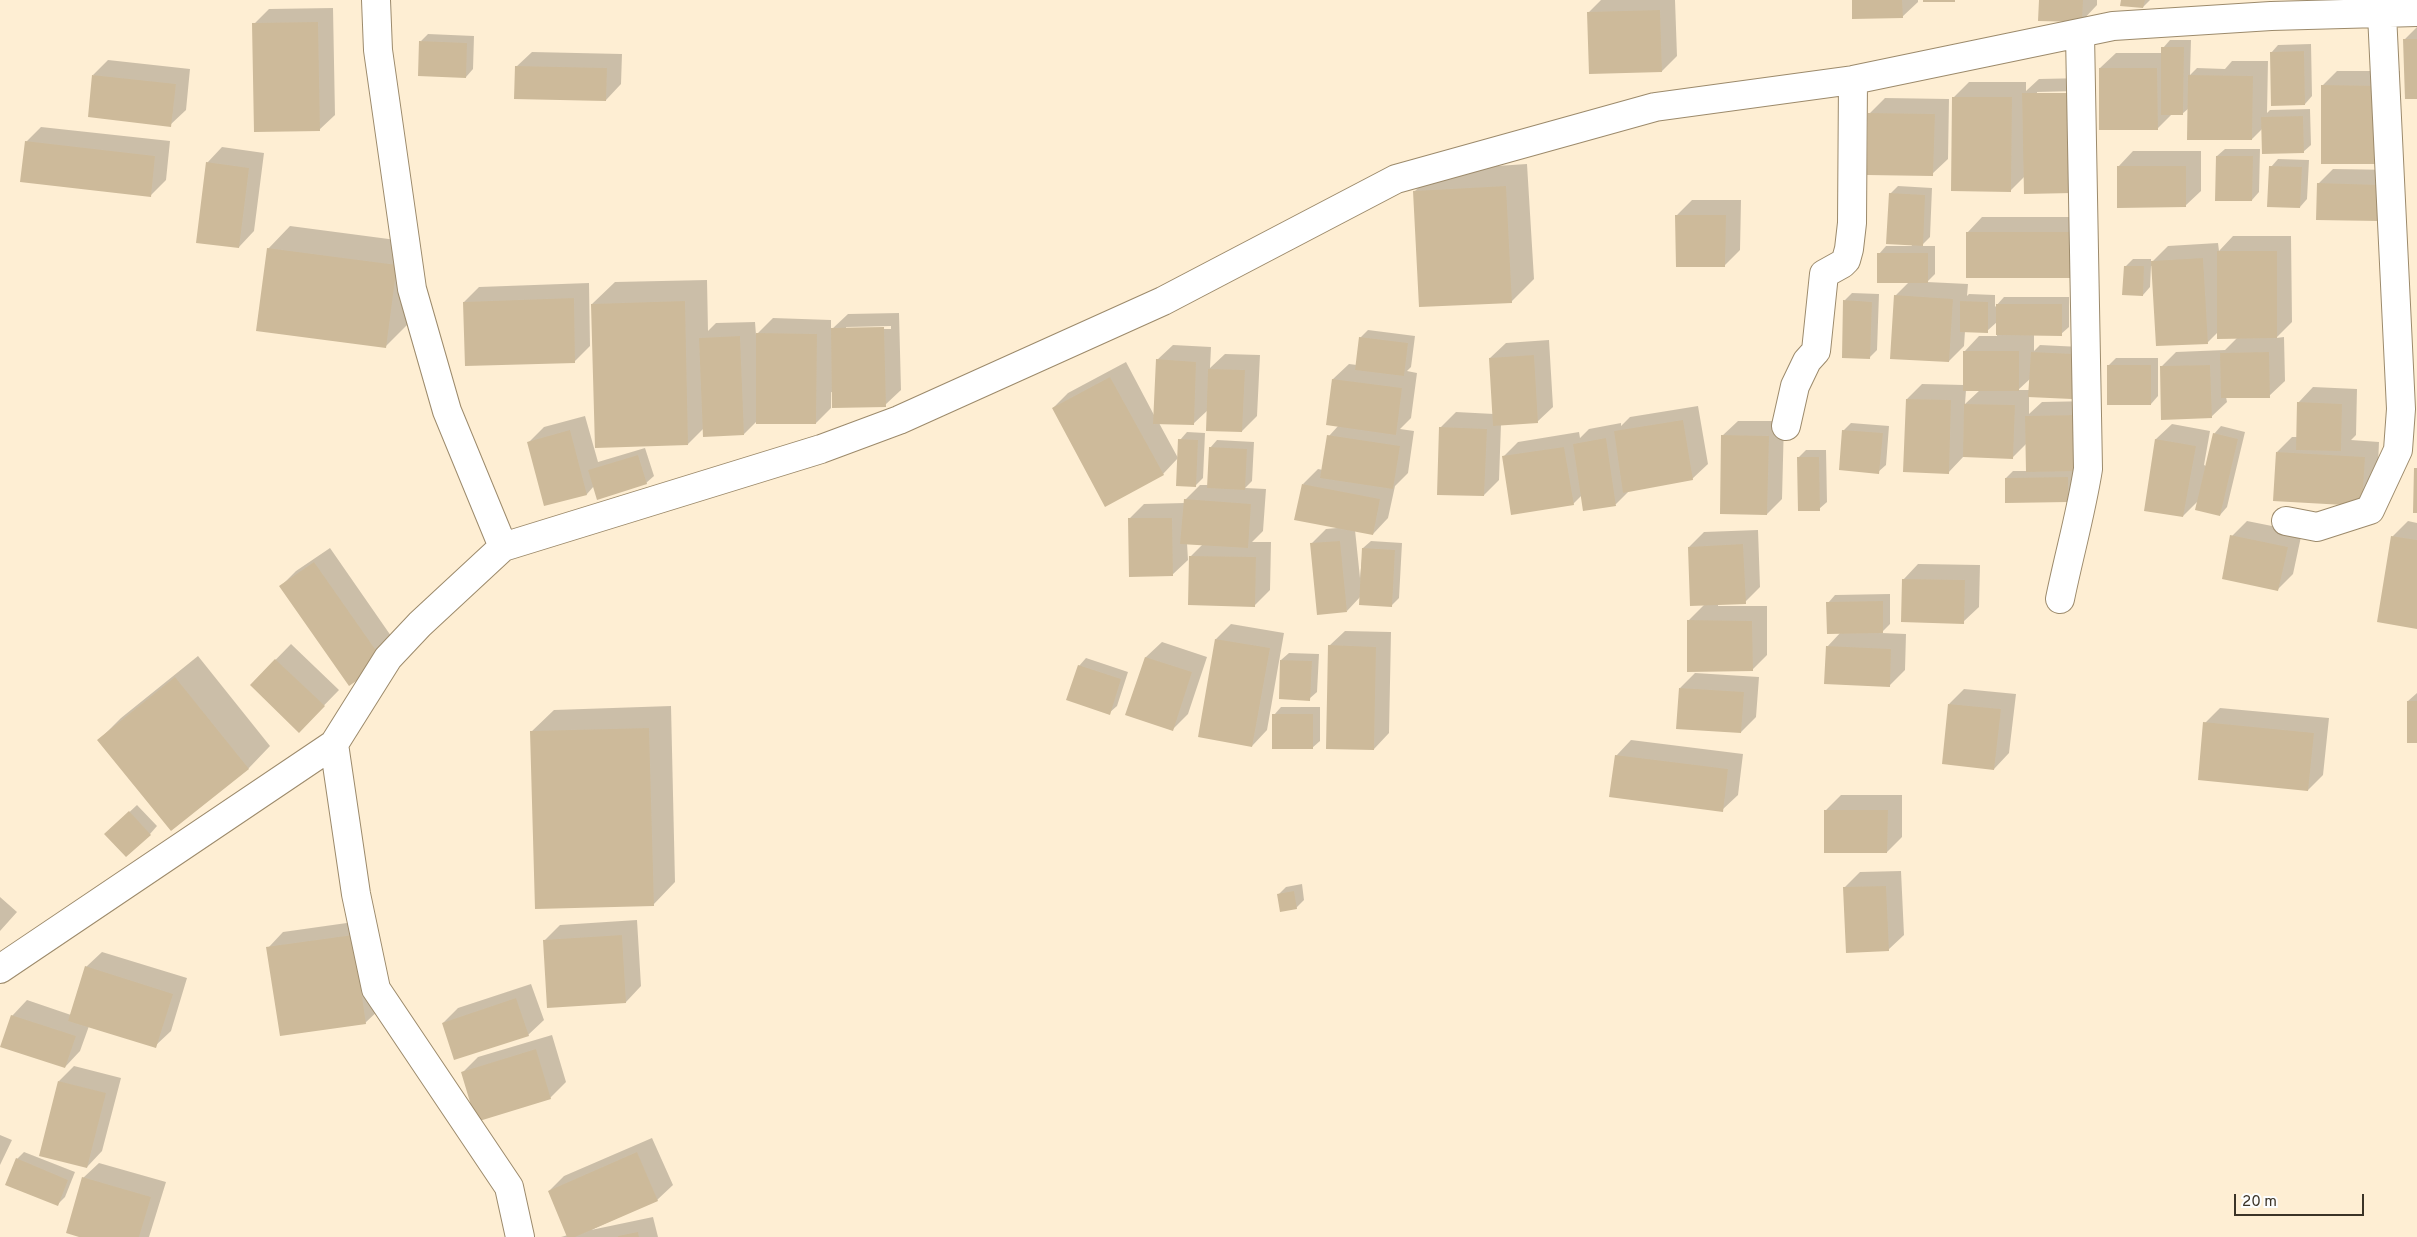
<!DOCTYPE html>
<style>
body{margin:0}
#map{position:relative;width:2417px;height:1237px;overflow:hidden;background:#feeed3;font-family:Overpass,sans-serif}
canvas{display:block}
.scale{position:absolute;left:2234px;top:1194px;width:130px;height:22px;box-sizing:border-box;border:2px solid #3b3326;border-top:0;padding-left:6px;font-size:15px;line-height:18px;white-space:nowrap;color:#3b3326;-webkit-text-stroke:4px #fdfdfd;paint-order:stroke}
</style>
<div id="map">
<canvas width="2417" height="1237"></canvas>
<div class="scale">20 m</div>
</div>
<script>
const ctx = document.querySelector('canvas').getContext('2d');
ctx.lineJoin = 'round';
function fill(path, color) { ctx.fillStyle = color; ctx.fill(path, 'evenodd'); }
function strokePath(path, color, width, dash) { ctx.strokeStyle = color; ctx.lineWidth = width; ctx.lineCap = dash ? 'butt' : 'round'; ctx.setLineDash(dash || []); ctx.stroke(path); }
fill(new Path2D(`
 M1601 0H1675L1677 56 1662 71 1588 13Z
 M1853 0H1918V2L1902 17Z
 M2040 0H2097V5L2082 21Z
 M2122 0H2150L2143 7Z
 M333 8 335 115 319 130 254 24 269 9Z
 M2417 27V97L2404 40Z
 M428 34 474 36 473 69 466 77 421 41Z
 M2170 40H2191L2190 75 2197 68 2225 69 2232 61H2268L2267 113 2270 110 2310 109 2311 145 2303 152 2263 128 2252 139 2189 108 2182 114H2172L2157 129 2100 68 2116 53H2163V48Z
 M2311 44 2312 96 2305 104 2271 53 2278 45Z
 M532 52 622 54 621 84 606 100 516 67Z
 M108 60 190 69 186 110 170 125 93 75Z
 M2337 71H2400L2399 148 2322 86Z
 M2085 78 2086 176 2071 192H2025V176L2011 190H1952L1954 97 1969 82H2026V91L2039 79ZM2076 91V94H2037V92Z
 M1885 98 1949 99 1948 159 1932 174 1870 113Z
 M41 127 170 141 166 180 151 195 26 142Z
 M222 147 264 153 254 231 239 247 207 163Z
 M2225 149H2260L2259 192 2252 200 2217 156Z
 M2133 151H2201V191L2185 206 2118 167Z
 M2278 159 2309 160 2307 199 2300 207 2271 167Z
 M1527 164 1534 279 1511 302 1414 192 1436 170Z
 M2333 169 2396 170 2395 204 2318 184Z
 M1898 186 1932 188 1930 237 1921 246H1935V274L1927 282 1968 284 1967 296 1969 294 1995 295V307L2004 297H2069V327L2061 334H2034V351L2040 345 2081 347 2079 390 2072 398 2029 396V414L2042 402 2094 401 2075 493 2068 501 2006 478 2013 471H2027V443L2012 458 1964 456 1948 473 1907 399 1922 384 1964 385V352L1979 336H1997V322L1987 331H1965L1964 346 1949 361 1895 296 1910 281 1879 254 1886 246H1912L1890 194ZM2031 378 2030 390H2018ZM1966 390H1980L1965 404Z
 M1692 200H1741L1740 250 1725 265 1677 215Z
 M1982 217H2091L2092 261 1967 233Z
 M290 226 419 243 408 324 386 346 268 249Z
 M2233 236H2291L2292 322 2276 338 2284 337 2285 381 2269 396 2226 397 2227 402 2211 417 2161 367 2176 352 2225 350 2238 337 2218 332 2207 343 2153 266H2151L2150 287 2143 295 2125 267 2133 259H2151V263L2168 246 2218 243 2219 251Z
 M707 280 708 331 716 323 755 322 756 335 773 318 831 320V330L848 314 899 313 901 390 885 405 831 392V408L816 423 757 421 744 434 704 428 688 444 592 304 615 282ZM891 326V329H846V327Z
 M589 283 590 346 574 362 464 302 479 287Z
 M1852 293 1879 294 1877 350 1869 358 1845 300Z
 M1368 330 1415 336 1411 367 1407 371 1417 373 1411 418 1400 429 1414 431 1408 473 1395 486 1388 518 1373 534 1355 530 1360 578 1363 548 1371 541 1402 543 1399 598 1391 606 1361 596 1347 611 1311 544 1326 529 1337 528 1303 484 1318 469 1323 470 1329 436 1339 425 1333 379 1349 364 1357 365 1360 338Z
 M1549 340 1553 407 1537 422 1501 424 1499 480 1484 495 1440 428 1456 412 1494 414 1490 358 1506 343Z
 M1173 345 1211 347 1210 368 1225 354 1260 355 1257 416 1242 431 1208 410 1193 424 1159 423 1178 458 1163 474 1053 408 1068 393 1126 362 1154 415 1157 360Z
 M2116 358H2158V396L2151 404 2108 366Z
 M2313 387 2357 389 2356 435 2351 440 2379 442 2377 489 2361 504 2277 452 2292 437H2297L2298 403Z
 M1698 406 1708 464 1692 479 1630 490 1616 504 1584 509 1582 495 1573 504 1503 457 1518 442 1579 432 1580 438 1589 429 1621 423V426L1630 417Z
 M585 416 598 462 645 448 654 476 646 483 594 486 587 494 545 505 529 442 544 427Z
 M1738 421H1784L1782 499 1767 514 1722 436Z
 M1851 423 1889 426 1886 465 1878 472 1843 431Z
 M2172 424 2210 431 2204 465 2206 466 2214 434 2221 426 2245 432 2227 507 2220 515 2198 501 2183 516 2145 510 2156 439Z
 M1187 432 1205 433 1203 478 1195 486 1180 440Z
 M1217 440 1254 442 1252 481 1245 488 1266 489 1263 531 1252 542H1271L1270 590 1254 606 1190 557 1203 544 1187 543 1188 560 1172 575 1129 519 1144 504 1185 503V500L1200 485H1208L1210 448Z
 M1806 450H1826L1827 502 1819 509 1798 458Z
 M2247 521 2302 532 2293 574 2278 589 2232 536Z
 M2408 521 2417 523V627L2392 537Z
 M1758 530 1760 587 1745 602 1718 604V606H1767V655L1752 670 1688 621 1705 604 1689 547 1704 532Z
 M330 548 398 646 383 661 281 586 296 571Z
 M1918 564 1980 565 1979 607 1963 622 1903 580Z
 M1890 594V624L1881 633 1906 634 1905 670 1889 686 1827 647 1841 632 1828 603 1835 595Z
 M1231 624 1284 633 1267 730 1252 746 1216 639Z
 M1345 631 1391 632 1389 733 1374 749 1329 646Z
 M1162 642 1207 657 1188 714 1172 730 1127 714 1146 657Z
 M291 644 339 690 299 731 251 685Z
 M1289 653 1319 654 1317 692 1309 699 1281 660Z
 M198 656 270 746 248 769 99 740 121 718Z
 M1086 658 1128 672 1117 706 1109 713 1079 666Z
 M1695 673 1759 677 1756 717 1741 732 1680 688Z
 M1964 689 2016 694 2009 753 1994 769 1949 704Z
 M2417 693V741L2408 701Z
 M671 706 675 882 653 905 531 732 554 710Z
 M1281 707H1320V741L1312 748 1274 715Z
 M2220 708 2329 718 2323 775 2308 790 2205 723Z
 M1631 740 1743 754 1738 795 1722 810 1616 756Z
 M1841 795H1902V837L1887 852 1826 810Z
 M137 805 157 826 150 834H106Z
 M1901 871 1904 935 1888 950 1844 888 1860 872Z
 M1302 884 1304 900 1296 908 1278 895 1286 887Z
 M0 897 17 912 0 931Z
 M368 920 381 1008 365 1023 268 948 283 932Z
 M637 920 641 986 626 1002 548 1007 544 941 560 925Z
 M102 952 187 978 171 1031 155 1046 89 1026 80 1051 65 1067 12 1016 27 1000 71 1015 86 967Z
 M531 984 544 1020 528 1035 443 1023 458 1008Z
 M552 1035 566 1082 550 1098 463 1072 478 1057Z
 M74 1066 121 1078 102 1151 87 1167 59 1081Z
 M0 1135 12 1140 0 1165Z
 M652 1138 673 1185 657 1200 591 1230 653 1217 658 1237H561L568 1235 549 1191 564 1176Z
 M24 1152 75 1172 65 1197 57 1205 17 1159Z
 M99 1163 166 1182 149 1237H84L83 1178Z`), '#0003');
fill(new Path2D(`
 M1852 0H1902L1903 18 1852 19Z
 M1923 0H1955V2H1923Z
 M2039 0H2083L2082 22 2038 21Z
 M2121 0H2145L2143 8 2120 6Z
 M1660 10 1662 72 1589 74 1587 12Z
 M318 22 320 131 254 132 252 23Z
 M2403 39H2417V99H2405Z
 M419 41 467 43 466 78 418 76Z
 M2161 47H2184L2183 115H2161Z
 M2304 51 2305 105 2271 106 2270 52Z
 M515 66 607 68 606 101 514 99Z
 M2099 68H2157L2158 130H2099Z
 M92 75 176 84 171 127 88 117Z
 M2188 75 2253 76 2252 140H2187Z
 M2321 85 2385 86 2384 164H2321Z
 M2022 93H2070L2072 193 2024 194Z
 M1952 97H2012L2011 192 1951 191Z
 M1868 113 1935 114 1933 176 1867 175Z
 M2303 116 2304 153 2262 154 2261 117Z
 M25 141 155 156 151 197 20 182Z
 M2216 156H2253L2252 201H2215Z
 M206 162 249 168 239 248 196 243Z
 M2117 166H2186V207L2117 208Z
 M2269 166 2302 167 2300 208 2267 207Z
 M2317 183 2381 185 2380 221 2316 220Z
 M1506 186 1512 303 1419 307 1413 191Z
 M1889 193 1925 195 1923 246 1886 244Z
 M1675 215H1726L1725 267H1676Z
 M1966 232H2077V278H1966Z
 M267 248 397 265 386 348 256 331Z
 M2217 251H2277V338L2217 339Z
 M1877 253H1928V283H1877Z
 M2203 258 2208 344 2156 346 2151 261Z
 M2124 266H2144L2143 296 2122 295Z
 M1894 295 1953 299 1949 362 1890 359Z
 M574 298 575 363 465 366 463 302Z
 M1843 300 1872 302 1870 359 1842 358Z
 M685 301 688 445 595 448 591 304Z
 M1960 301 1988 302V333L1960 332Z
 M1996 304H2062V336L1996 335Z
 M884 327 886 407 832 408 831 328Z
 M756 333 817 334 816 424H756Z
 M740 336 744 435 703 437 699 338Z
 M1359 337 1408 343 1404 376 1355 370Z
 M1963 351H2019V391H1963Z
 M2031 352 2074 354 2072 399 2028 397Z
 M2269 352 2270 398H2221L2220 353Z
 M1534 355 1538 423 1493 426 1489 358Z
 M1156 359 1196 362 1194 425 1153 424Z
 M2107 365H2151V405H2107Z
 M2210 365 2212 418 2161 420 2160 366Z
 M1208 369 1245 370 1242 432 1206 431Z
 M1110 377 1164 475 1105 507 1052 408Z
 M1332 379 1402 388 1396 435 1326 425Z
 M1906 399 1951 400 1949 474 1903 472Z
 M2297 402 2342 404 2341 451 2296 450Z
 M1964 404 2015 405 2013 459 1963 457Z
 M2079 415 2080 471 2026 472 2025 416Z
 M1683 420 1693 480 1623 493 1614 431Z
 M1439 427 1487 429 1484 496 1437 495Z
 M570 430 587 495 544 506 527 442Z
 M1842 430 1883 433 1879 474 1839 470Z
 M2213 433 2238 439 2220 516 2195 510Z
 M1327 435 1400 446 1393 489 1320 478Z
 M1721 435 1769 436 1767 515 1720 514Z
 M1606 438 1616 506 1583 511 1573 444Z
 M1178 439 1198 440 1196 487 1176 486Z
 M2155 439 2196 446 2183 517 2144 511Z
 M1209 447 1247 449 1245 490 1207 488Z
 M1564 447 1574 505 1511 515 1502 456Z
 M2276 452 2365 457 2362 506 2273 501Z
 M638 455 647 484 597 500 588 470Z
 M1797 457H1819L1820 511H1798Z
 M2414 468H2417V513H2413Z
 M2068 477V502L2005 503V478Z
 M1302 484 1380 499 1373 535 1294 520Z
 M1184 499 1251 504 1248 548 1180 544Z
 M1128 518H1172L1173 576 1129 577Z
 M2230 535 2288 547 2278 591 2222 579Z
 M2391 536 2417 540V629L2377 622Z
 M1340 541 1347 612 1317 615 1310 543Z
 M1743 544 1746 604 1690 606 1688 547Z
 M1362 548 1395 550 1392 607 1359 605Z
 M1189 556 1256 557 1255 607 1188 605Z
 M314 562 384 662 349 686 279 586Z
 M1902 579 1965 580 1964 624 1901 622Z
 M1883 601V633L1827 634 1826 602Z
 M1687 620 1752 621 1753 671 1687 672Z
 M1215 639 1270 648 1252 747 1198 737Z
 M1328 645 1376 647 1374 750 1326 749Z
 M1826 646 1891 649 1890 687 1824 684Z
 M1145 657 1192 672 1173 731 1125 715Z
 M275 659 325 706 299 733 250 685Z
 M1280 660 1312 661 1310 701 1279 699Z
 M1078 665 1121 679 1110 715 1066 700Z
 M175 677 249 769 171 831 97 740Z
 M1679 688 1744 692 1741 733 1676 729Z
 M2407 701H2417V743H2407Z
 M1948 704 2001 709 1994 770 1942 764Z
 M1272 714H1313V749H1272Z
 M2203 722 2314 733 2308 791 2198 780Z
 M649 728 654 906 535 909 530 731Z
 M1615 755 1728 769 1723 812 1609 797Z
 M1824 810H1888L1887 853H1824Z
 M129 811 151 835 126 857 104 834Z
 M1886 886 1889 951 1846 953 1843 887Z
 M1294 891 1297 909 1280 912 1277 894Z
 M353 935 366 1024 280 1036 266 947Z
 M622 935 626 1003 547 1008 543 940Z
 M85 966 173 994 156 1048 68 1021Z
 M516 998 529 1036 454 1060 442 1023Z
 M11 1015 76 1036 65 1068 0 1047Z
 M536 1049 551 1099 476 1122 461 1072Z
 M58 1081 106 1093 87 1168 39 1156Z
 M637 1152 658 1201 575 1237H567L548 1191Z
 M16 1158 68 1180 58 1206 5 1185Z
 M82 1177 151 1197 139 1237H79L66 1233Z
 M638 1232 639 1237H618V1236Z`), '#cdba9a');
const minor = new Path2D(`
 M376 0 378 50 412 289 447 411 503 547
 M1786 426 1795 386 1807 361 1816 351 1824 274 1842 264 1846 260 1849 249 1852 223 1853 80
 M2286 521 2317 527 2370 510 2398 450 2401 409 2382 14
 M2060 599C2069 555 2081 513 2088 469L2080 34
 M334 744 356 894 376 989 509 1187 520 1237
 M0 969 334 744 388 658 420 624 503 547 821 449 899 420 1163 301 1396 179 1655 107 1853 80 2113 26 2271 16 2417 12`);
strokePath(minor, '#9c8a6b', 30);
strokePath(minor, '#fff', 28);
</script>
